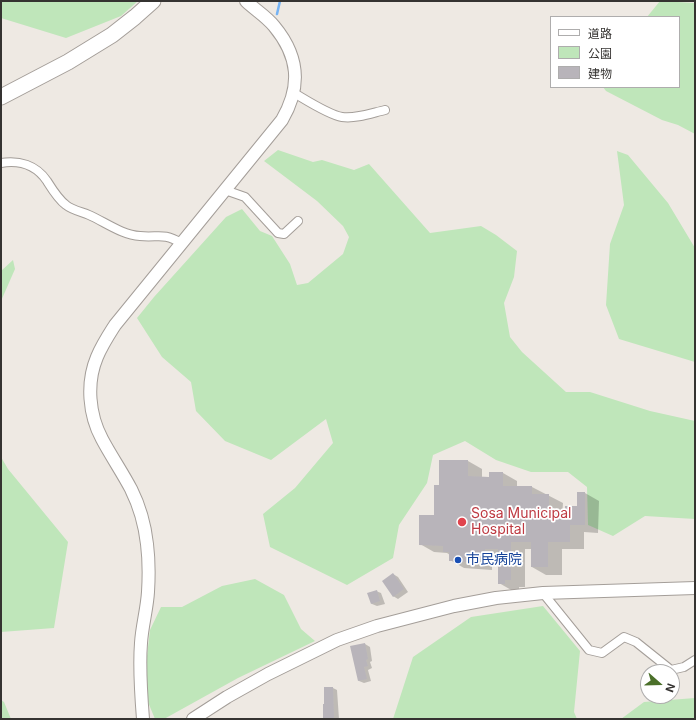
<!DOCTYPE html>
<meta charset="utf-8">
<style>
body{margin:0}
#map{position:relative;width:696px;height:720px;overflow:hidden;background:#eee9e3;font-family:Inter,"Noto Sans JP",sans-serif}
canvas{display:block}
.frame{position:absolute;inset:0;border:2px solid #353331;pointer-events:none}
.legend{position:absolute;left:550px;top:16px;width:130px;height:72px;box-sizing:border-box;background:#fff;border:1px solid #aeadad;margin:0;padding:5px 7px;list-style:none;font-size:12px;color:#353331}
.legend li{display:flex;align-items:center;gap:8px;height:20px}
.legend b{width:20px;border:1px solid #aeadad}
.north{position:absolute;left:640px;top:664px;width:40px;height:40px;box-sizing:border-box;background:#fff;border:1px solid #aeadad;border-radius:50%;rotate:110deg;font-size:11px;font-weight:700;line-height:16px;text-align:center;color:#353331}
.north::after{content:'';display:block;margin:auto;width:14px;height:18px;background:#4b702a;clip-path:polygon(50% 0,100% 100%,50% 72%,0 100%)}
</style>
<div id="map">
<canvas width="696" height="720"></canvas>
<div class="frame"></div>
<ul class="legend">
<li><b style="height:5px;background:#fff"></b>道路</li>
<li><b style="height:11px;background:#bfe6ba"></b>公園</li>
<li><b style="height:11px;background:#b8b4ba"></b>建物</li>
</ul>
<div class="north">N</div>
</div>
<script>
const ctx = document.querySelector('canvas').getContext('2d');
ctx.lineJoin = 'round';
function fill(path, color) { ctx.fillStyle = color; ctx.fill(path, 'evenodd'); }
function strokePath(path, color, width, dash) { ctx.strokeStyle = color; ctx.lineWidth = width; ctx.lineCap = dash ? 'butt' : 'round'; ctx.setLineDash(dash || []); ctx.stroke(path); }
function drawText(font, color, halo, rows, align = 'center') {
  ctx.font = font + ' Inter,"Noto Sans JP",sans-serif'; ctx.lineWidth = 3.5; ctx.setLineDash([]); ctx.textBaseline = 'middle'; ctx.strokeStyle = halo; ctx.fillStyle = color; for (const [text, x, y, turn = 0] of rows) {
    ctx.save(); ctx.translate(x, y); ctx.rotate((+turn || 0) * Math.PI / 180); ctx.textAlign = isNaN(turn) ? turn : align; if (halo) ctx.strokeText(text, 0, 0); ctx.fillText(text, 0, 0); ctx.restore();
  }
}
fill(new Path2D(`
 M1 1H138L121 16 66 38 1 18Z
 M660 1 695 3V134L678 125 662 120 606 91 603 87H679V17H647Z
 M278 150 313 162 322 160 354 170 369 164 430 233 481 226 496 235 517 251 514 277 504 303 510 337 522 352 566 392H590L650 411 695 421V519L645 516 613 536 588 525 587 487 568 472H531L496 460 465 441 433 455 427 483 399 525 393 558 347 585 270 547 263 514 295 488 333 443 326 419 271 460 225 441 196 411 191 382 162 357 137 318 154 297 226 217 242 209 260 231 272 236 290 264 297 285 308 283 343 254 349 237 343 226 317 201 264 161Z
 M617 151 628 155 668 203 695 248V362L619 339 606 305 610 244 624 205Z
 M13 260 15 269 1 301V271Z
 M1 457 8 469 68 542 54 628 1 632Z
 M255 579 284 595 301 629 315 641 238 678 164 719H155L143 690 150 630 161 607H182L222 586Z
 M543 606 580 651 574 712 577 719H393L413 657 471 617Z
 M695 698V719H621L644 702Z
 M1 700 4 702 11 719H1Z`), '#bfe6ba');
fill(new Path2D(`
 M440 461H468L482 469V478H490L503 473 517 481V487H532L563 503 562 517H566L578 508 585 493 599 501 598 533 584 532V549H562V575H546L532 567V549H525V587H519V591H513L499 583V564H492V570L464 568 450 560V555L447 553 434 552 420 544 435 516 440 486Z
 M393 574 398 577 408 592 398 599 393 596Z
 M376 591 381 593 385 604 377 606 372 604 369 593Z
 M365 644 370 647 372 661 370 662 372 668 368 670 371 681 364 683 359 681Z
 M333 688 337 690 339 719H326L324 718Z`), '#0003');
strokePath(new Path2D(`
 M277 14 280 1`), '#75b3f4', 2.5);
fill(new Path2D(`
 M439 460H468V476L489 477V472H503V486H532V494H549V516H565V506H577V492H585V525H570V542H548V567H531V542H511V580H505V584H498V549H485V557H478V562H460L461 561H449V552H443V546L419 545V515H434V485H439Z
 M393 573 404 589 393 597 382 581Z
 M377 590 380 601 371 604 367 593Z
 M365 643 368 659 366 660 368 666 364 667 367 679 358 681 350 646Z
 M324 687H333L334 718H323V704H324Z`), '#b8b4ba');
const street = new Path2D(`
 M294 93C306 100 329 115 342 117 356 119 372 113 385 110
 M1 163C19 160 36 165 47 181 52 189 58 199 66 205 72 210 82 212 89 215 105 222 122 235 140 236 158 238 163 232 181 243
 M225 190 245 197 278 233 284 234 298 221
 M543 593 589 650 602 653 624 637 636 642 671 670 684 667 695 660`);
const secondary = new Path2D(`
 M143 719C141 694 139 668 141 643 142 626 147 609 148 592 149 576 149 560 147 544 145 526 139 505 131 489 122 472 111 456 102 439 89 415 86 383 97 357 102 345 108 336 115 325L282 120C302 86 299 56 274 26 266 16 254 9 246 1
 M193 719 227 697 268 674 337 640 377 626 454 606 496 598 543 593 695 588`);
const highway = new Path2D(`
 M1 97 68 62 112 35 135 17 153 1`);
strokePath(street, '#a49e99', 10);
strokePath(secondary, '#a49e99', 14);
strokePath(highway, '#a49e99', 17);
strokePath(street, '#fff', 8);
strokePath(secondary, '#fff', 12);
strokePath(highway, '#fff', 15);
for (const [x, y, r, color] of [
 [462,522,5,"#e0444e"],
 [458,560,4,"#1a4fb4"]
]) { const dot = new Path2D(); dot.arc(x, y, r, 0, 2 * Math.PI); ctx.fillStyle = color; ctx.fill(dot); strokePath(dot, '#fff', 1.5); }
drawText('14px', '#be3a42', '#fff', [
 ["Sosa Municipal",471,514],
 ["Hospital",471,530]
], 'left');
drawText('14px', '#164399', '#fff', [
 ["市民病院",466,560]
], 'left');
</script>
